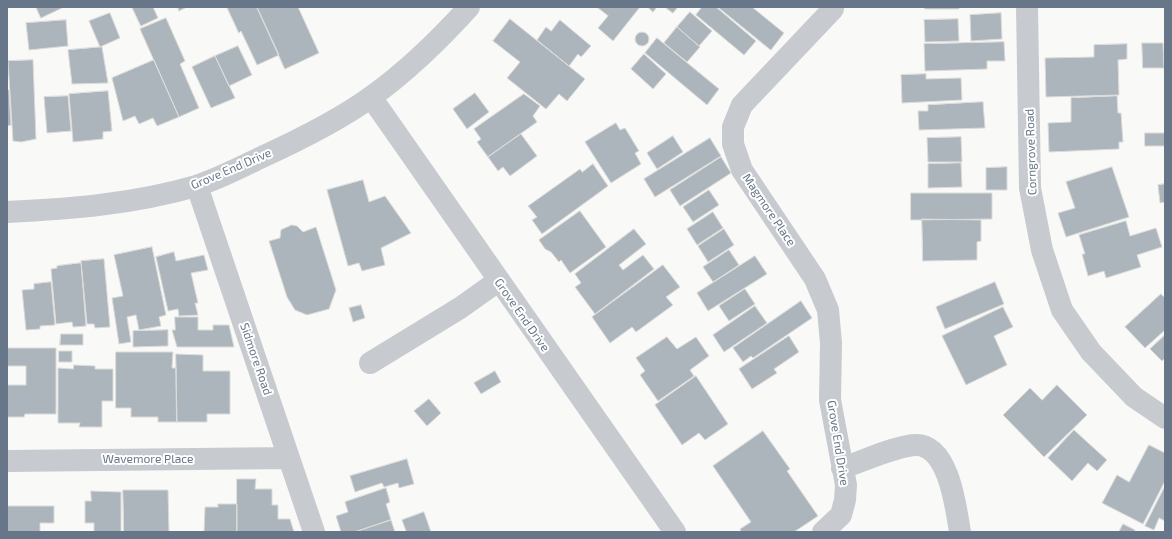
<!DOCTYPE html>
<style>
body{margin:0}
#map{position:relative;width:1172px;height:539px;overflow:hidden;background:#f9f9f7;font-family:"Exo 2",sans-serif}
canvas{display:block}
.frame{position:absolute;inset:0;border:8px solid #677789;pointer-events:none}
</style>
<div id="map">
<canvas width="1172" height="539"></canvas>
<div class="frame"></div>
</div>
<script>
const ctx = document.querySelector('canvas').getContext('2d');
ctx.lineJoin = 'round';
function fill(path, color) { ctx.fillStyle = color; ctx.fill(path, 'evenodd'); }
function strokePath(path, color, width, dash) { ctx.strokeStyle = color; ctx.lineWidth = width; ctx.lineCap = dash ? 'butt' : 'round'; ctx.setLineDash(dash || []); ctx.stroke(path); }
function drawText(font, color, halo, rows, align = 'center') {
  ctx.font = font + ' "Exo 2",sans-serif'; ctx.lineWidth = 4; ctx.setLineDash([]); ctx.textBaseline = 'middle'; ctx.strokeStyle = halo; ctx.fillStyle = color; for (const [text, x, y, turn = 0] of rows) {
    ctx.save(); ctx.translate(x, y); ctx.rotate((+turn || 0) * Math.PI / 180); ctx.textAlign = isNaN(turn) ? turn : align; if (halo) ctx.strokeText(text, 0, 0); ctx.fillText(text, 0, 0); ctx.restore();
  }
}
const building = new Path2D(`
 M36 7H61L62 8 41 18Z
 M132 7H153L158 18 141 26Z
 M178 7H187L179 11Z
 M227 7H257L279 55 257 65 241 31 239 33Z
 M257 7H298L319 53 285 69Z
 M597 7H640L613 41 598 28 608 16Z
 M648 7H657L653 12Z
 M665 7H678L673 13Z
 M702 7H716L756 41 744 55 696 15Z
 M718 7H752L784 33 771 50Z
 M925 7H959V9H925Z
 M690 12 712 31 699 46 677 27Z
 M110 13 120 38 100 47 89 21Z
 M1001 13 1002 39 971 41 970 15Z
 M166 18 185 61 180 64 199 108 179 117 140 29Z
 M510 19 585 79 567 101 559 94 546 109 507 78 520 62 493 41Z
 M958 19 959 41 925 42 924 20Z
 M66 20 68 46 29 50 26 23Z
 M560 20 591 46 581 57 578 54 569 66 537 40 546 27 551 31Z
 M677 27 700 47 687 62 664 43Z
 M635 39a7 7 0 1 1 14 0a7 7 0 1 1-14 0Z
 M657 38 719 89 707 105 645 53Z
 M1004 42 1005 61H987V69L925 71 924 44Z
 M1142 43H1163L1164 68H1143Z
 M1127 44V59L1118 60 1119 95 1046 97 1045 58 1094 57V45Z
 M238 46 252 75 229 86 215 56Z
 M102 47 108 83 72 84 68 50Z
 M644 54 666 74 653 89 631 69Z
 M215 56 235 98 211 108 192 67Z
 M33 60 36 139 21 142 13 141 8 61Z
 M154 60 179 117 157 126 153 118 139 124 135 116 123 121 112 78Z
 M926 74V79L961 78 962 100 902 103 901 75Z
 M7 90H9L11 125 7 126Z
 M108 91 112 131 103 132V139L73 142 69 94Z
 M475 93 489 112 467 129 453 109Z
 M524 94 540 106 533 116 537 122 488 157 477 142 481 139 474 129Z
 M68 96 71 131 47 133 44 97Z
 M1117 96 1118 113H1121L1123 142H1119V149L1049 152 1048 123 1071 122V98Z
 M983 102 985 128 919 130 918 111H928V105Z
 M616 123 620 130 625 128 639 151 635 153 641 164 611 183 585 142Z
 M1145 133H1165V146H1145Z
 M521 134 537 156 510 176 503 167 498 171 488 157Z
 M673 136 683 152 657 169 647 153Z
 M961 137 962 162H928L927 138Z
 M710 138 721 156 655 197 644 179Z
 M721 157 731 173 680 206 670 190Z
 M961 163 962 187 928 188V164Z
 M593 164 608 186 542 234 532 220 537 217 528 206 580 169 582 172Z
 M1007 167V190H986V168Z
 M1112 167 1129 217 1066 237 1058 213 1075 208 1066 182Z
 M363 180 369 202 385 196 411 233 381 248 385 265 362 271 359 263 348 266 327 190Z
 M1165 184V202L1160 203 1158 185Z
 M709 190 719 205 693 222 683 207Z
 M911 193H992V219L911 220Z
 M580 211 606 247 570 273 561 260 559 262 551 252 545 249 539 240Z
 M713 212 723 228 697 245 687 229Z
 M922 219 981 220V241L977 242V260L923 261Z
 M1126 221 1130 236 1156 228 1162 247 1137 255 1141 267 1106 278 1104 271 1088 276 1082 254H1085L1079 235Z
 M292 225 297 226 303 232 316 227 336 290 329 309 307 315 295 310 287 297 269 241 280 238 281 230Z
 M634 229 646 244 619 265 623 270 643 255 654 269 595 314 575 287 581 283 575 274Z
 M724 229 734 245 708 262 698 246Z
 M152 247 166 315 159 317 161 326 139 330 136 315 127 317 131 342 119 344 112 298 123 296 114 255Z
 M729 250 739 265 713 282 703 267Z
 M174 252 176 261 204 255 208 270 191 273 198 303H195L198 315 179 316 178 309 168 311 156 257Z
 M755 256 767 274 708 311 697 293Z
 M104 259 110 327 95 328 94 324H87L81 261Z
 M81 263 86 326 73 327 72 322 56 324 51 269 57 268V266Z
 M663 265 680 287 666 297 673 305 636 332 632 327 610 343 592 317Z
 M51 282 55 325 40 326V329L26 330 22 290 34 289V284Z
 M995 282 1004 304 945 329 936 307Z
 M745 289 755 304 729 321 719 306Z
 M1161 294 1165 298V330L1145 348 1125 327Z
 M801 301 812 318 753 358 751 356 743 362 733 348Z
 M361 305 365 318 353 322 349 308Z
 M755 306 767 323 724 352 713 335Z
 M1003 307 1013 327 994 336 1007 365 966 385 942 336Z
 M175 317H198V330H213V325H229L234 347H177L172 330H175Z
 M168 330V346L133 347V331Z
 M61 334H83V345H60Z
 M1165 335V358L1162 361 1150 349Z
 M789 336 799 352 774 369 777 373 752 389 739 369Z
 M667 337 677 349 696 337 709 356 690 370 694 376 658 401 640 375 645 371 636 358Z
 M7 348H56V414H25L24 417H7V385H26V366H7Z
 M59 351H72V362H59Z
 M116 352H173L172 368H176L177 422H158V417H131V408H116Z
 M176 354 203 355V371H230V414H207V422H177Z
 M74 365 95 366V369H113V401H102V427H79L80 423H58V368L73 369Z
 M495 371 501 382 481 394 474 383Z
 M696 376 728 424 705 440 699 433 682 445 655 405Z
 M1057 385 1087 415 1044 457 1003 415 1030 388 1042 400Z
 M429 399 441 413 427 426 414 411Z
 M1074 430 1107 460 1097 471 1088 463 1072 481 1048 458Z
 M763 431 790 469 787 471 818 516 794 532H741L740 529 751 522 713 466Z
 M1149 445 1165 453V481L1143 524 1102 503 1117 475 1129 482Z
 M407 459 414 484 399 488 398 483 384 487 382 483 355 492 350 476Z
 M237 479H256L255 489H272V505H278V519H290L294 532H237Z
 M1165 486V521L1159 518 1154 530 1145 526Z
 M386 488 390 502 386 504 391 520 355 532H341L336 516 348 512 345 502Z
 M123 490H168L169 532H124Z
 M91 491 121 492V532H94V523H85V501H91Z
 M218 504H237V532H204L205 507H218Z
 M7 506H54V523H40V532H7Z
 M424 512 431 532H404L406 531 402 520Z
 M391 520 395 532H355Z
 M1123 524 1135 530 1134 532H1119Z`);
fill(building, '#adb5bc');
strokePath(building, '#dbdbd9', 1);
strokePath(new Path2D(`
 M1027 7 1030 188 1042 250 1062 310 1091 352 1134 397 1165 418
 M371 97 675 532
 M197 186 314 532
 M7 212C70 209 134 204 196 186 218 179 241 167 262 157 299 140 338 121 371 97 406 72 440 39 469 7
 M370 363 460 308 498 281
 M7 461 289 458
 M842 468C861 462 898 445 916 445 949 445 956 508 960 532
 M823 532 841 515 845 500 846 485 830 400 831 343 828 310 815 279 742 170 733 144V127L742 105 833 9`), '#c7cace', 22);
drawText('12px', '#677789', '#fff', [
 ["Corngrove Road",1031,152,-92],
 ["Grove End Drive",231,169,-23],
 ["Magmore Place",769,210,56],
 ["Grove End Drive",522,315,55],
 ["Sidmore Road",256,359,71],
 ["Grove End Drive",838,443,81],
 ["Wavemore Place",148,459]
]);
</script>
